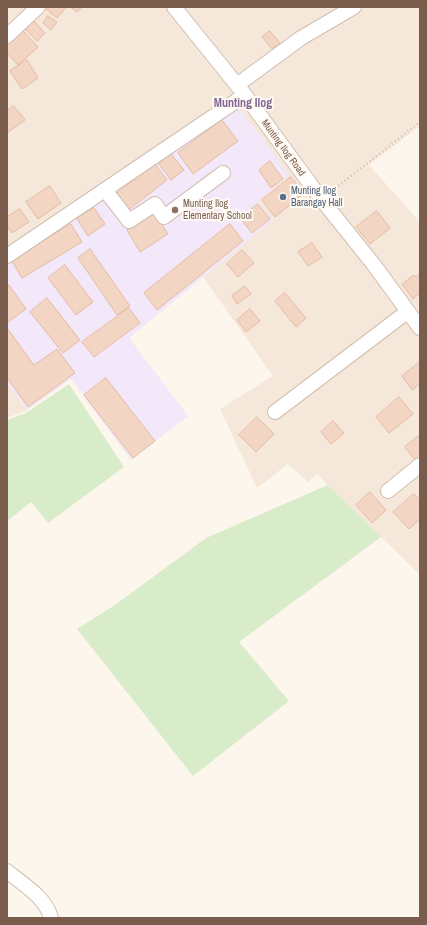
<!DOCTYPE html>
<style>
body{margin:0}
#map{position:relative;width:427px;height:925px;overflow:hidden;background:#fdf6ec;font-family:"Archivo Narrow",sans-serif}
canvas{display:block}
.frame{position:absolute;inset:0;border:8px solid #7a5c4d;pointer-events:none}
</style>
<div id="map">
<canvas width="427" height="925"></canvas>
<div class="frame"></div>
</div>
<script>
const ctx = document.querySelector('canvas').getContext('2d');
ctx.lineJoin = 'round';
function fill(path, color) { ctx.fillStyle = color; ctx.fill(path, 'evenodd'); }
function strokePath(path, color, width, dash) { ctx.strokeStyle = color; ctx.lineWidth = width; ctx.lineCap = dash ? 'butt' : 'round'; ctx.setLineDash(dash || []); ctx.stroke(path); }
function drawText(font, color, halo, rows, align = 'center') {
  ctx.font = font + ' "Archivo Narrow",sans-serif'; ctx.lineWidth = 4; ctx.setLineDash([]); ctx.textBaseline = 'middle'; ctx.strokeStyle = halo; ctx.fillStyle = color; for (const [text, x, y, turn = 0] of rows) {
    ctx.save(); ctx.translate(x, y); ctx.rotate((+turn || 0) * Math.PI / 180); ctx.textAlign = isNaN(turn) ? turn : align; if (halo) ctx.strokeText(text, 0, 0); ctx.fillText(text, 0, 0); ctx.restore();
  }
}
fill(new Path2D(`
 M7 7H420V126L369 165 420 222V575L317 474 308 482 288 464 257 488 220 409 273 376 203 277 129 338 188 416 131 460 71 379 27 410 7 418Z`), '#f5e8da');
fill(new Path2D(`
 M238 106 289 175 258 201 273 220 129 338 188 416 131 460 71 379 27 410 7 384V264Z`), '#f3e8fa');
fill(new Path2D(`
 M69 384 124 467 48 523 31 502 7 521V420L26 413Z
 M328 485 381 537 239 642 289 701 193 776 77 629 115 605 206 538Z`), '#d8ecc9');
const building = new Path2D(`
 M47 7H66L57 18 46 9Z
 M71 7H82L77 12Z
 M48 16 57 22 51 30 43 23Z
 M34 21 45 33 37 41 25 29Z
 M22 30 38 47 18 65 7 53V44Z
 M270 31 280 43 272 49 262 37Z
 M27 60 38 78 22 89 10 71Z
 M14 106 25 120 7 133V111Z
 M222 120 238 141 193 174 178 153Z
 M171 154 184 170 171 180 159 164Z
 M270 161 283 179 271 188 259 170Z
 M155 164 167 180 127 211 115 195Z
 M291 177 304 193 275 217 262 200Z
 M50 186 61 203 38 219 26 202Z
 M258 204 270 219 252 233 240 218Z
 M94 208 105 224 88 236 77 219Z
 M20 209 29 222 12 233 7 226V217Z
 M377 211 390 228 370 244 356 227Z
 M154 212 168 234 140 252 127 230Z
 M71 224 82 242 22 278 12 261Z
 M230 224 243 241 157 310 144 293Z
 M312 243 322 257 308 266 298 252Z
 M90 249 130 306 117 315 78 258Z
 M242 250 254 263 238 277 227 264Z
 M65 265 93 302 76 315 48 278Z
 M420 274V293L413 299 402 284 414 275 416 277Z
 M9 285 26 309 7 323V287Z
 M245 286 251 294 237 304 232 296Z
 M285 293 306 318 296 327 275 301Z
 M47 298 80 340 63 353 30 312Z
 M129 308 140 323 94 357 82 342Z
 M250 309 260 321 246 332 237 320Z
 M7 328 34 365 57 349 75 373 28 407 7 378Z
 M420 362V384L412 390 402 376Z
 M106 378 155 441 133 458 84 395Z
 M399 397 413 414 389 433 376 417Z
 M257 417 274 434 256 452 239 435Z
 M333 421 344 433 331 444 321 432Z
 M419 436 420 438V458L416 461 405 447Z
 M370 492 386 510 372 523 356 505Z
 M414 494 420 500V519L409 529 393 512Z`);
fill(building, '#f3d5c3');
strokePath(building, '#e6bba3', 1);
const minor = new Path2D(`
 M174 7 245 95 322 200 374 265 420 328
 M7 36 38 7
 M237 85 301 38 354 7
 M105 190 129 221 155 204 164 217 223 173
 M7 256 245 95
 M275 412 407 312
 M388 491 420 465
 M7 871C22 884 46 897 51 918`);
strokePath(minor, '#d1beb0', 16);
strokePath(new Path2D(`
 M332 191 420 122`), '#d9b8a5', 2.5, [1, 3]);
strokePath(minor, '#fff', 14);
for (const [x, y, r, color] of [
 [283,197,4,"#5c6f8a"],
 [175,210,4,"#8d6e63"]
]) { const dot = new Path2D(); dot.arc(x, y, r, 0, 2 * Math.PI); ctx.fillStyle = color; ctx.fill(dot); strokePath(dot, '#fffaf3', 1.5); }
drawText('10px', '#7a5c4d', '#fffaf3', [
 ["Munting Ilog Road",283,148,54]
]);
drawText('10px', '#4e5e75', '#fffaf3', [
 ["Munting Ilog",291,191],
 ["Barangay Hall",291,203]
], 'left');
drawText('10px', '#785e54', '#fffaf3', [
 ["Munting Ilog",183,204],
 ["Elementary School",183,216]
], 'left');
drawText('bold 12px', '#846695', '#fffaf3', [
 ["Munting Ilog",243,104]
]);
</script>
